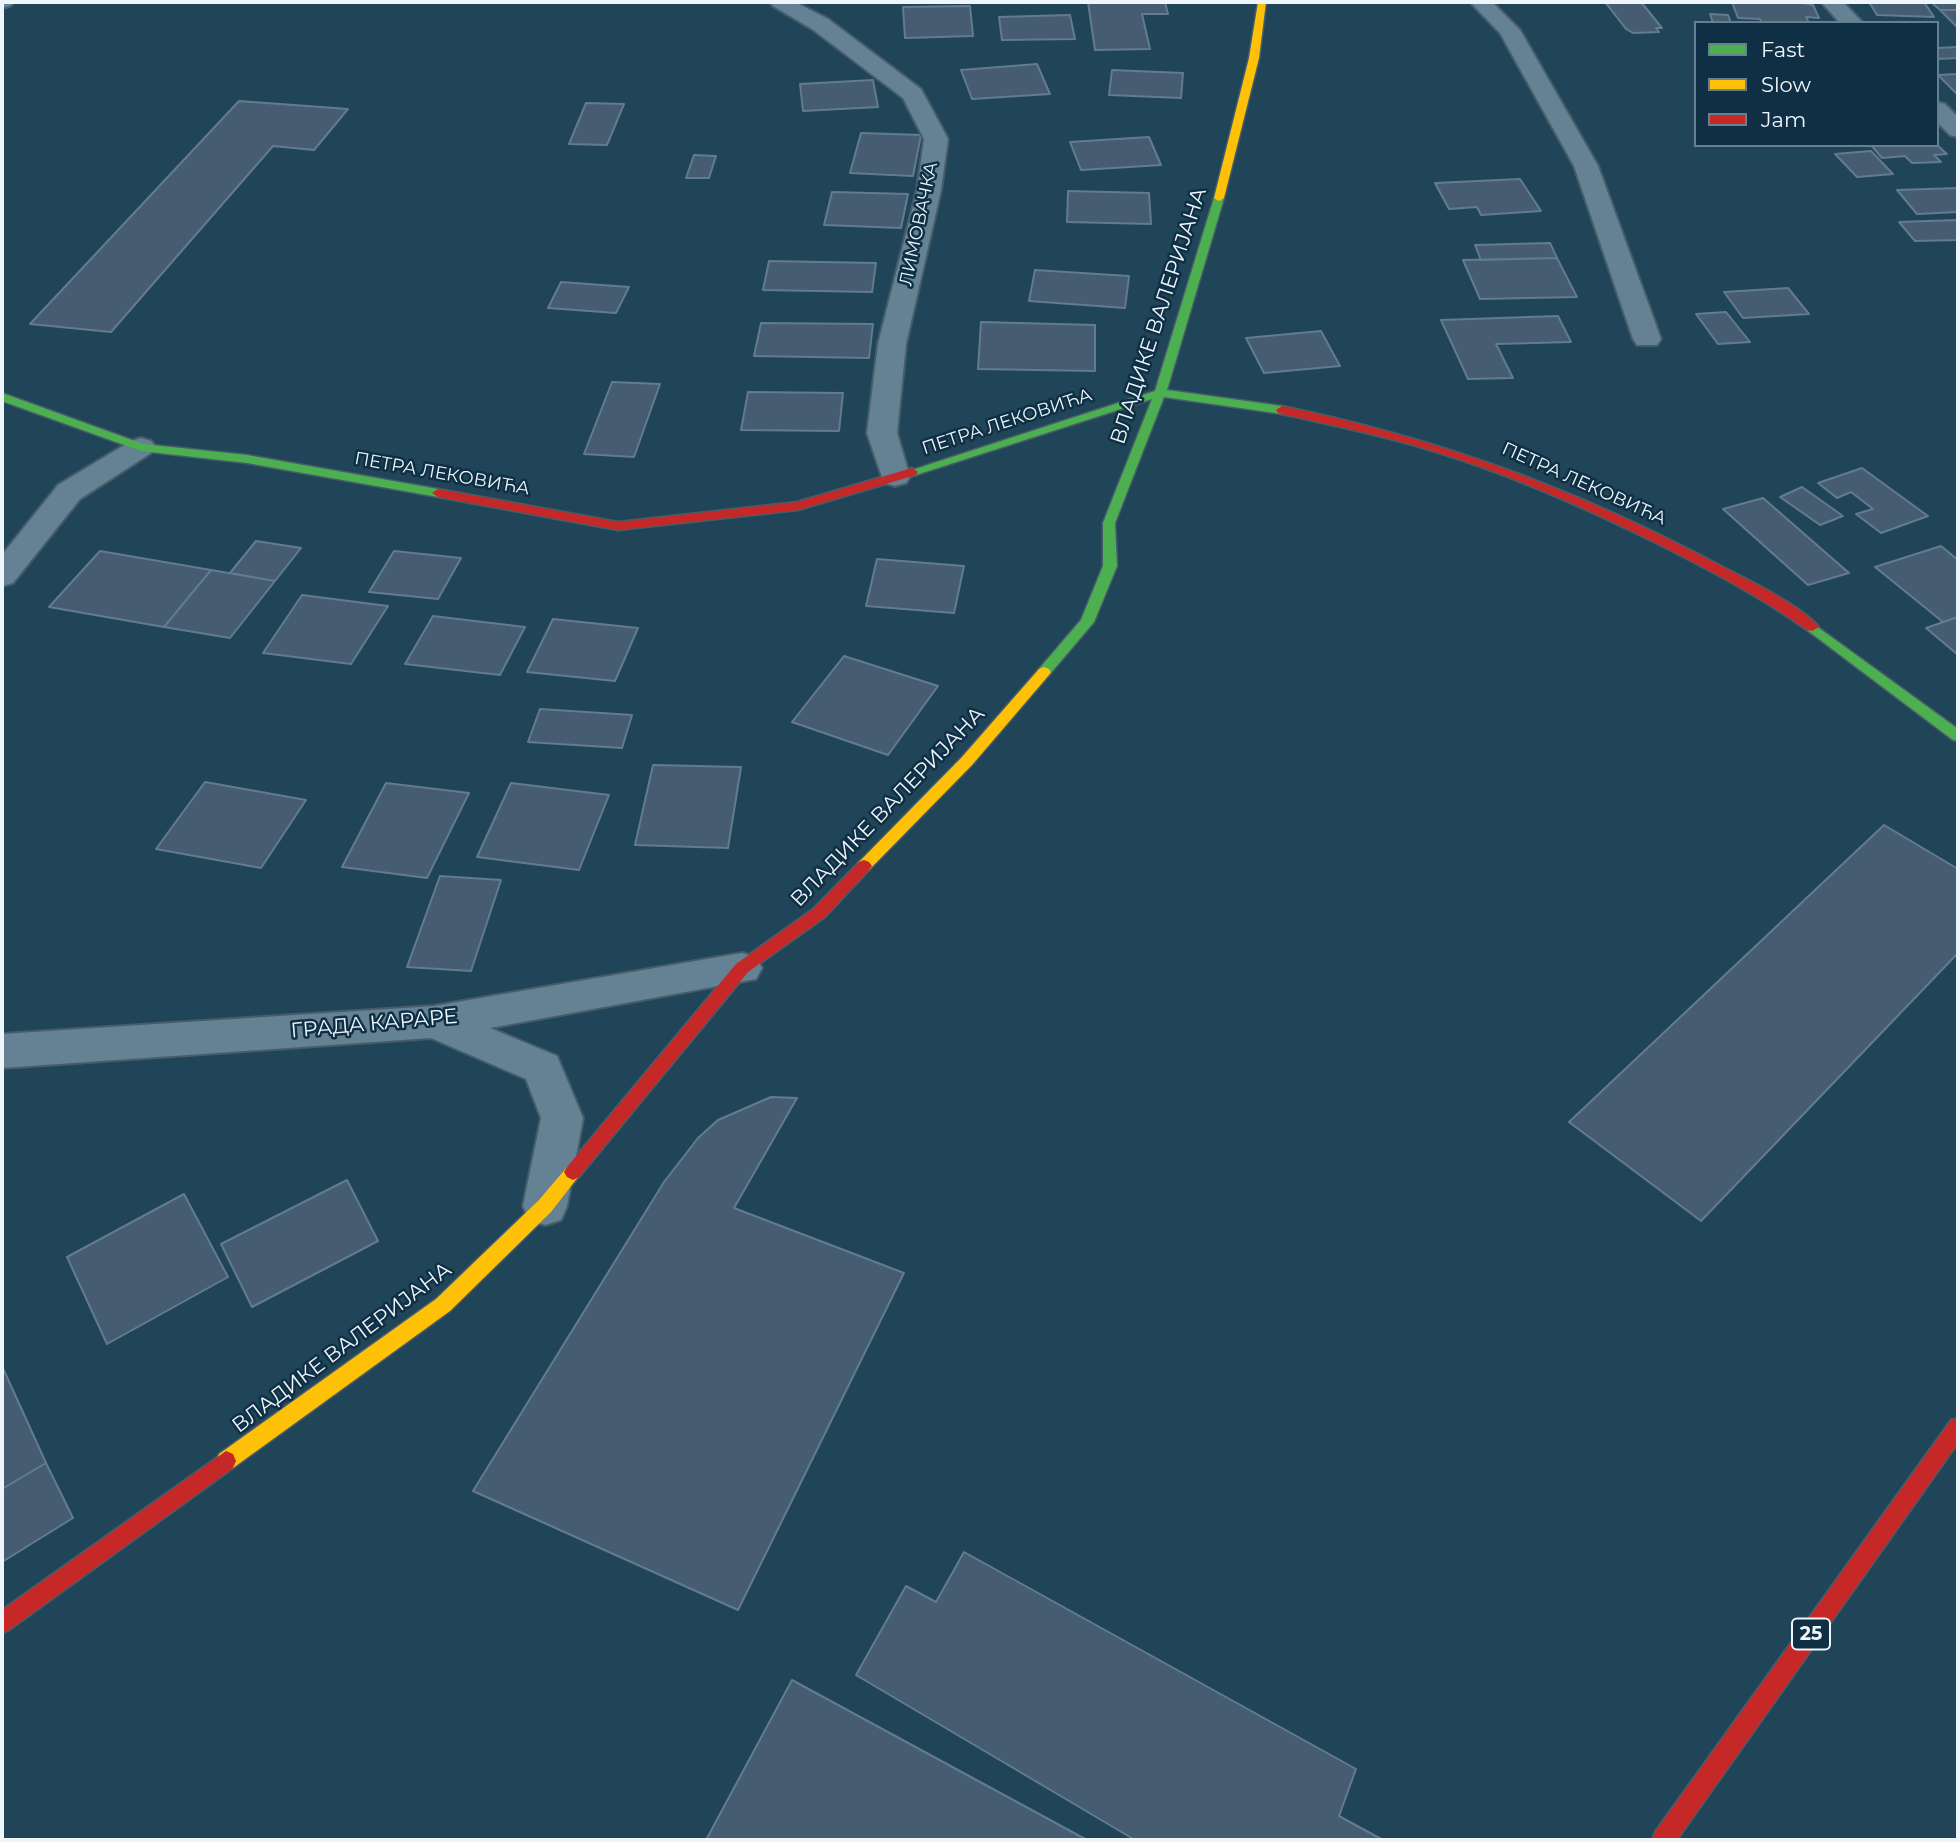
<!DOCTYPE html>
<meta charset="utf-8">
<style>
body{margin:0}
#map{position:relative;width:1960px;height:1842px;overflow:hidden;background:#204559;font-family:Montserrat,sans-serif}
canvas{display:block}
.frame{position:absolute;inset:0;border:4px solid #eef6fb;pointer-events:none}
.legend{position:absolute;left:1694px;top:21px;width:245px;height:126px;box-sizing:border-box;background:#0f2f45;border:2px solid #687f8e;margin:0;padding:9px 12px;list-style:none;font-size:21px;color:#eef6fb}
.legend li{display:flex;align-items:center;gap:14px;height:35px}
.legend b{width:35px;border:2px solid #687f8e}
</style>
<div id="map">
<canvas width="1960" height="1842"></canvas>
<div class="frame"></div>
<ul class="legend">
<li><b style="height:9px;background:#4caf50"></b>Fast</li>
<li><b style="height:9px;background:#ffc107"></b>Slow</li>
<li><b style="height:9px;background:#c62828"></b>Jam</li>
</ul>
</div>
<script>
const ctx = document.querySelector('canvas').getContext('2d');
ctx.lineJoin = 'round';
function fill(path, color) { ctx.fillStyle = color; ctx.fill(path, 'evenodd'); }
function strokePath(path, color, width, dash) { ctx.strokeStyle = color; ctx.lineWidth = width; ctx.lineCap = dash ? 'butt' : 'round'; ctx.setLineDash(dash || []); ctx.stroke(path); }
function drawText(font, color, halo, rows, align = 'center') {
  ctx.font = font + ' Montserrat,sans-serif'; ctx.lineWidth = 5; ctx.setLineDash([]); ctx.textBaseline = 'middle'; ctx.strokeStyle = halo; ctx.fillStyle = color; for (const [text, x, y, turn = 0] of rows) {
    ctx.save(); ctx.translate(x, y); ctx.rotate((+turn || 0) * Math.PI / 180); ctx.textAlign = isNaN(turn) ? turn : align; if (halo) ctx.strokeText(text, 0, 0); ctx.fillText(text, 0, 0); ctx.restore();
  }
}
const building = new Path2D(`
 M1088 2H1165L1168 14H1142L1150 49 1095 50Z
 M1605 2H1641L1662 28H1656L1659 32 1633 33 1626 29Z
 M1732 2H1799L1813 5 1819 18 1806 17 1809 23H1762L1760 19 1738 18Z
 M1869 2H1924L1934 17 1877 15Z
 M1931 2H1958V10H1940Z
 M970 6 973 36 905 38 903 7Z
 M1940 10H1958V28Z
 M1710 14 1728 15 1731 23H1713Z
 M1070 15 1075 39 1002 40 999 17Z
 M1957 47 1958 58 1937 59V48Z
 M1037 64 1050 94 972 99 961 70Z
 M1112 70 1183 73 1181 98 1109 95Z
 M1958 74V95L1938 75Z
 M873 80 878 107 803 111 800 84Z
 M239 101 348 109 314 150 273 146 111 332 30 324Z
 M586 103 624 104 607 145 569 144Z
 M861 133 921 135 913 176 850 173Z
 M1149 137 1161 165 1081 170 1070 142Z
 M1871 145H1937L1947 154 1934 155 1941 162 1912 163 1905 156 1882 158Z
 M1871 151 1893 174 1857 177 1835 154Z
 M694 155 716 156 709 178H686Z
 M1520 179 1541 211 1481 215 1477 207 1449 209 1435 183Z
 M1958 188V212L1917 214 1897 190Z
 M1068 191 1149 193 1151 224 1067 222Z
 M832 192 908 194 901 228 824 225Z
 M1958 220V240L1915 241 1899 222Z
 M1550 243 1557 258 1481 260 1475 245Z
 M1557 258 1577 297 1480 299 1463 260Z
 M769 261 876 263 872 292 763 290Z
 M1035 270 1129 276 1125 308 1029 301Z
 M561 282 629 287 616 313 548 308Z
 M1788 288 1809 314 1743 318 1724 292Z
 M1726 312 1750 342 1718 344 1696 314Z
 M1558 316 1571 342 1496 344 1513 378 1468 379 1441 320Z
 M981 322 1095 325V371L978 369Z
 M761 323 873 324 869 358 754 356Z
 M1321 331 1340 366 1264 373 1246 338Z
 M612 382 660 384 634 457 584 454Z
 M748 392 843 393 839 431 741 430Z
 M1862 468 1928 516 1881 533 1856 514 1873 509 1851 492 1837 498 1818 483Z
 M1802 487 1843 516 1820 525 1780 497Z
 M1763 498 1849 573 1808 585 1723 509Z
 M256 541 301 548 275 581 230 573Z
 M1941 546 1958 560V617L1943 622 1875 567Z
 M100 551 211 570 164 627 49 607Z
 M394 551 461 558 438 599 369 592Z
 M877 559 964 566 954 613 866 606Z
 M211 570 275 581 230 638 164 627Z
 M302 595 388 606 351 664 263 653Z
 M433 616 525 627 500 675 405 664Z
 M1958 617V655L1926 628Z
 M553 619 638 628 615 681 527 672Z
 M844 656 938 686 888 755 792 722Z
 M540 709 632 715 622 748 528 742Z
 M653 765 741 767 728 848 635 845Z
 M205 782 306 800 261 868 156 849Z
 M386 783 469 793 427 878 342 867Z
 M511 783 609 795 579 870 477 857Z
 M1884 825 1958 869V953L1701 1221 1569 1122Z
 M440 876 501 880 471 971 407 967Z
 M771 1097 797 1098 734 1208 904 1273 738 1610 473 1491 664 1182 698 1138 718 1120Z
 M347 1180 378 1241 252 1307 221 1244Z
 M184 1194 228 1277 107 1344 67 1257Z
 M2 1366 46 1463 2 1489Z
 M46 1463 73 1518 2 1562V1489Z
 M964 1552 1356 1769 1339 1816 1383 1840H1135L856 1675 906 1586 936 1602Z
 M792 1680 1087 1840H706Z`);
fill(building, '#465c70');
strokePath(building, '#637b91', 2);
const street = new Path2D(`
 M2 2H14L10 6 2 8Z
 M770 2H795L828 19 921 89 948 139 941 190 906 344 897 433 910 477 906 483 895 486 884 483 867 433 878 344 917 190 924 139 903 98 812 29 773 6Z
 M1470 2H1492L1520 30 1598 166 1661 339 1657 345H1637L1633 339 1574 166 1500 33Z
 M1821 2H1843L1863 23H1840Z
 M1937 102 1945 104 1958 117V137L1950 135 1937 122Z
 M141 438 151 441 156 447 151 453 80 499 13 583 2 586V555L58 485 131 441Z
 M742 953 756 957 762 968 756 979 490 1028 557 1056 583 1118 567 1206 561 1220 545 1225 529 1220 523 1206 541 1118 526 1079 431 1038 2 1068V1034L434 1006Z`);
const fast = new Path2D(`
 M1219 195 1224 198 1167 390 1282 406 1288 410 1282 414 1164 397 1115 523 1117 566 1094 622 1049 675H1039L1037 672 1039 669 1081 620 1103 566V523L1152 399 916 475 912 476 906 472 1155 391 1214 198Z
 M2 393 143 444 247 455 438 489 444 493 438 497 247 463 141 451 2 401Z
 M1812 623 1958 729V741L1953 740 1807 630 1805 627Z`);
const slow = new Path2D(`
 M1258 2H1266L1259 58 1224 198 1219 201 1214 198 1249 58Z
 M1044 667 1049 669 1051 672 1049 675 972 765 869 870H859L856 866 859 862 962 757 1039 669Z
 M573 1164 579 1167 582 1172 551 1212 450 1311 233 1468 226 1471 219 1468 216 1461 219 1454 436 1299 539 1200 567 1167Z`);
const jam = new Path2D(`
 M1282 406C1445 440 1578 490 1725 568 1750 581 1802 606 1819 627L1812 631 1807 630C1761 597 1711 571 1660 545 1586 508 1512 475 1433 451 1382 435 1330 425 1278 413L1276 410Z
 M912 468 918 472 916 475 798 510 618 530 438 497 432 493 438 489 618 522 797 502Z
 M864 860 869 862 872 866 869 870 825 917 748 972 579 1177 573 1180 567 1177 564 1172 567 1167 736 964 813 909 859 862Z
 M1958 1418V1443L1677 1840H1652L1655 1832 1951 1420Z
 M226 1451 233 1454 236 1461 233 1468 9 1630 2 1633V1610Z`);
strokePath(street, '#475c69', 4);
strokePath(fast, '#475c69', 3);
strokePath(slow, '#475c69', 3);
strokePath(jam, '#475c69', 3);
fill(street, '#658194');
fill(fast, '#4caf50');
fill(slow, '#ffc107');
fill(jam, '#c62828');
drawText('18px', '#eef6fb', '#0f2f45', [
 ["ЛИМОВАЧКА",919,224,-78],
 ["ПЕТРА ЛЕКОВИЋА",1007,422,-18],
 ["ПЕТРА ЛЕКОВИЋА",442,474,10],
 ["ПЕТРА ЛЕКОВИЋА",1584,484,24]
]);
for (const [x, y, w] of [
 [1811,1634,38]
]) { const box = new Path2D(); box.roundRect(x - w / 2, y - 15.5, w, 31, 5); ctx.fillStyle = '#0f2f45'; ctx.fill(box); strokePath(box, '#eef6fb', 2); }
drawText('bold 19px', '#eef6fb', null, [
 ["25",1811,1634]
]);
drawText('21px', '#eef6fb', '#0f2f45', [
 ["ВЛАДИКЕ ВАЛЕРИЈАНА",1159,316,-72],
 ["ВЛАДИКЕ ВАЛЕРИЈАНА",888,807,-46],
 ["ГРАДА КАРАРЕ",374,1024,-5],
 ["ВЛАДИКЕ ВАЛЕРИЈАНА",342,1348,-37]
]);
</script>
